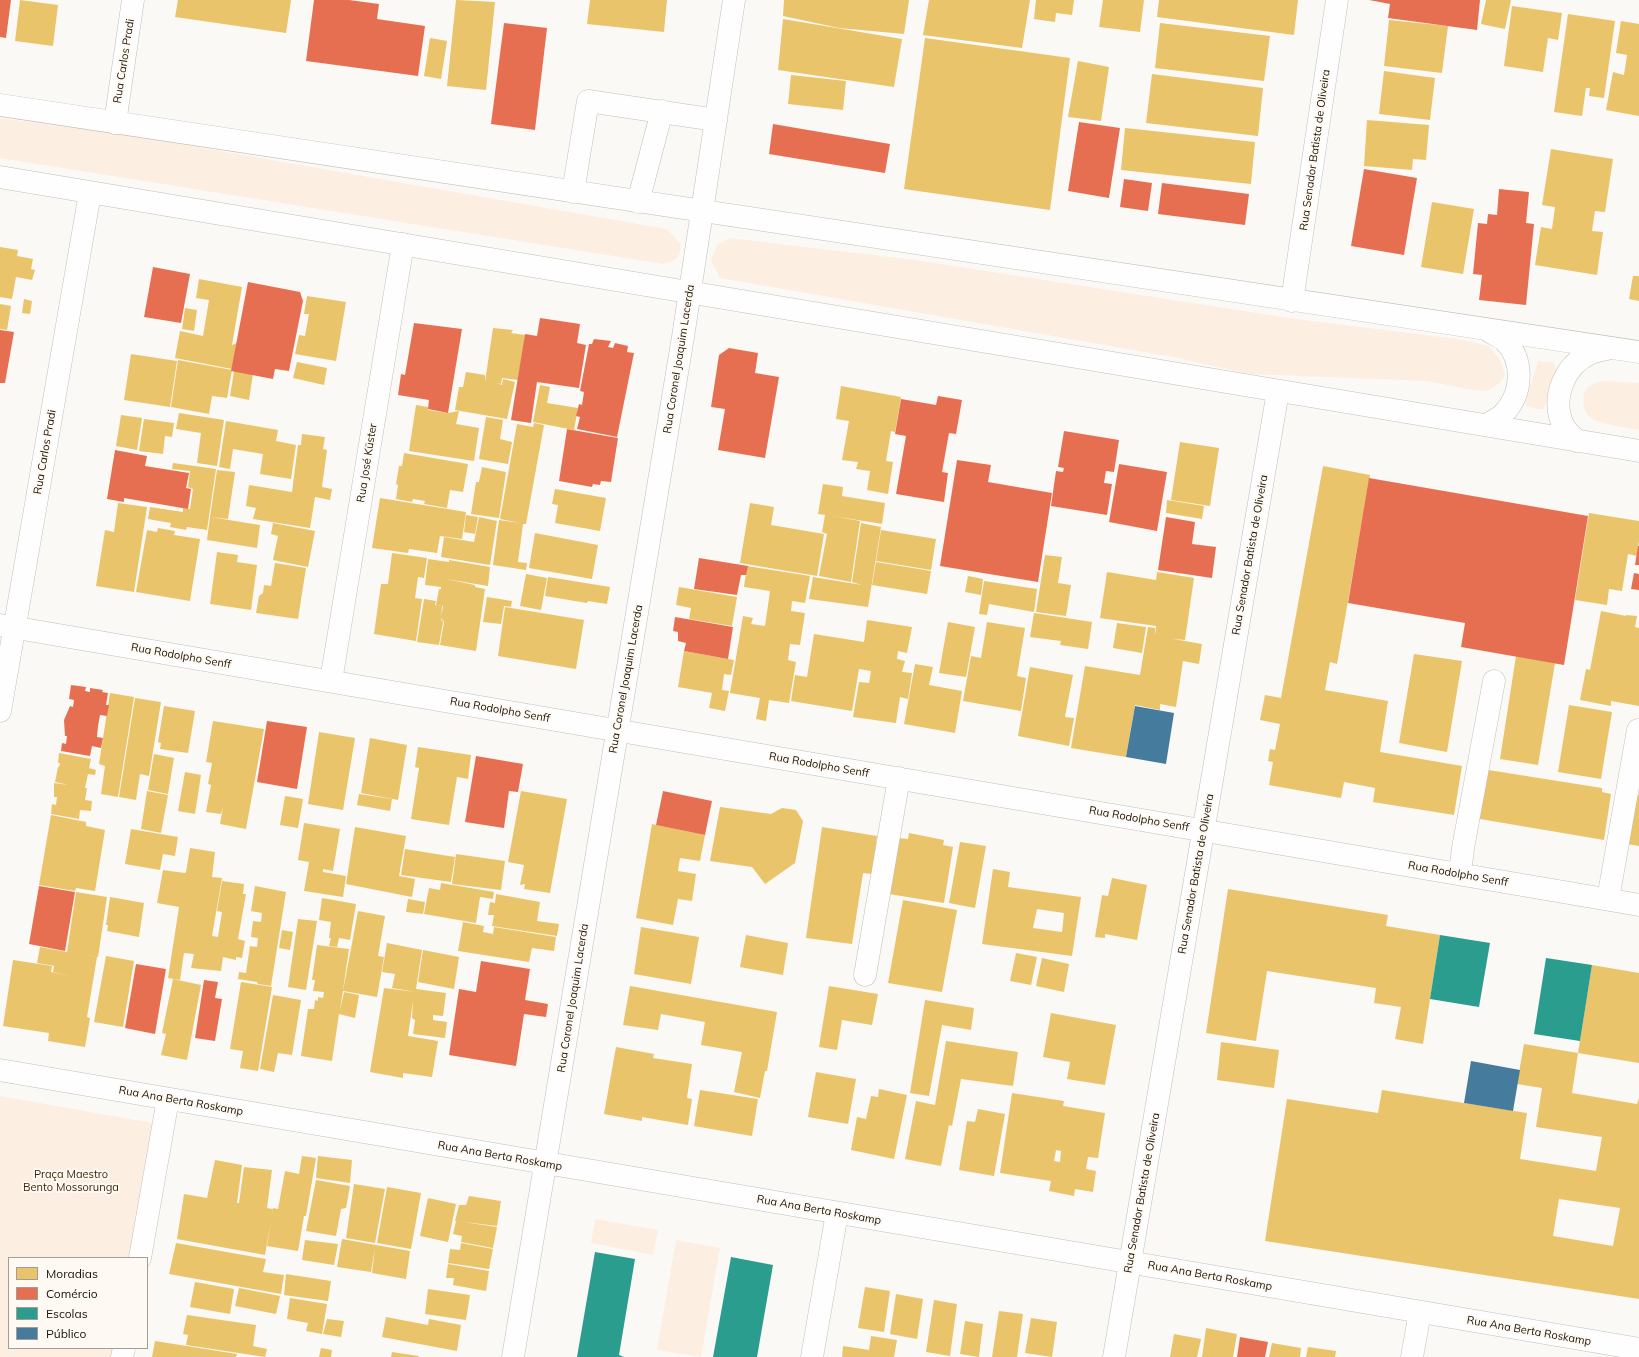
<!DOCTYPE html>
<meta charset="utf-8">
<style>
body{margin:0}
#map{position:relative;width:1639px;height:1357px;overflow:hidden;background:#fbf9f6;font-family:Mulish,sans-serif}
canvas{display:block}
.legend{position:absolute;left:8px;top:1257px;width:140px;height:92px;box-sizing:border-box;background:#fef9f3;border:1px solid #a49d95;margin:0;padding:5px 7px;list-style:none;font-size:12px;color:#1c1308}
.legend li{display:flex;align-items:center;gap:8px;height:20px}
.legend b{width:20px;border:1px solid #a49d95}
</style>
<div id="map">
<canvas width="1639" height="1357"></canvas>
<ul class="legend">
<li><b style="height:11px;background:#e9c46a"></b>Moradias</li>
<li><b style="height:11px;background:#e76f51"></b>Comércio</li>
<li><b style="height:11px;background:#2a9d8f"></b>Escolas</li>
<li><b style="height:11px;background:#457b9d"></b>Público</li>
</ul>
</div>
<script>
const ctx = document.querySelector('canvas').getContext('2d');
ctx.lineJoin = 'round';
function fill(path, color) { ctx.fillStyle = color; ctx.fill(path, 'evenodd'); }
function strokePath(path, color, width, dash) { ctx.strokeStyle = color; ctx.lineWidth = width; ctx.lineCap = dash ? 'butt' : 'round'; ctx.setLineDash(dash || []); ctx.stroke(path); }
function drawText(font, color, halo, rows, align = 'center') {
  ctx.font = font + ' Mulish,sans-serif'; ctx.lineWidth = 4; ctx.setLineDash([]); ctx.textBaseline = 'middle'; ctx.strokeStyle = halo; ctx.fillStyle = color; for (const [text, x, y, turn = 0] of rows) {
    ctx.save(); ctx.translate(x, y); ctx.rotate((+turn || 0) * Math.PI / 180); ctx.textAlign = isNaN(turn) ? turn : align; if (halo) ctx.strokeText(text, 0, 0); ctx.fillText(text, 0, 0); ctx.restore();
  }
}
fill(new Path2D(`
 M0 118 134 136 667 229 681 244C680 260 677 259 663 264L0 158Z
 M730 238 915 260 1296 319 1458 339 1489 346 1500 359 1505 375 1500 383 1487 391 1473 390 1426 381 1249 374 1173 357 720 278 711 260 717 245Z
 M1538 361 1553 362 1558 372 1543 410 1526 406V399Z
 M1602 381 1639 383V430C1627 428 1600 424 1591 418 1584 413 1582 403 1584 395 1586 386 1593 383 1602 381Z
 M0 1096 153 1123 129 1258H9V1348H113L111 1357H0Z
 M595 1219 658 1230 653 1255 591 1243Z
 M676 1240 720 1248 701 1357 657 1350Z`), '#fcefe1');
fill(new Path2D(`
 M20 0 58 5 53 46 15 41Z
 M178 0H291L286 33 175 17Z
 M456 0 495 2 486 90 447 86Z
 M590 0H667L664 32 587 24Z
 M784 0H909L904 34 839 28 783 16Z
 M929 0H1030L1022 48 923 35Z
 M1036 0H1074L1072 15 1056 13 1055 22 1034 19Z
 M1103 0H1144L1140 32 1099 27Z
 M1159 0H1298L1294 35 1157 17Z
 M1486 0H1511L1505 29 1481 24Z
 M1512 6 1562 13 1558 40 1548 38 1543 72 1504 66Z
 M1568 14 1615 21 1604 98 1589 96 1590 88H1586L1582 116 1554 112Z
 M783 19 902 39 894 87 778 70Z
 M1389 20 1448 26 1442 73 1384 66Z
 M1621 21 1639 24V116L1606 110 1613 72 1624 75 1627 55 1616 53Z
 M1160 23 1270 36 1264 81 1155 68Z
 M430 38 447 41 441 79 424 76Z
 M925 38 1070 58 1050 210 904 189Z
 M1078 61 1109 67 1101 121 1068 117Z
 M1384 71 1435 78 1430 120 1379 114Z
 M1152 74 1263 88 1258 136 1146 123Z
 M791 75 846 81 843 110 788 104Z
 M1367 120 1429 125 1426 160 1413 159 1412 170 1364 166Z
 M1125 128 1255 142 1251 184 1121 170Z
 M1551 149 1613 159 1605 212 1595 211 1592 231 1603 232 1597 275 1535 265 1541 227 1552 229 1555 207 1542 205Z
 M1432 202 1474 209 1463 274 1421 267Z
 M0 247 18 250 17 256 33 259 31 269 35 270 32 280 16 277 12 299 0 297Z
 M1633 276H1639V301L1629 299Z
 M199 279 242 287 232 345 237 343 232 369 175 358 180 331 203 336 209 300 196 298Z
 M307 296 346 302 336 361 295 354 299 335 305 336 309 314H304Z
 M24 299 32 301 30 314 22 313Z
 M0 304 11 306 7 330 0 329Z
 M185 308 197 310 194 331 182 329Z
 M493 328 513 330 511 333 525 335 518 380 502 378 501 384 497 383 502 385 503 379 515 382 507 419 455 410 459 387H463L466 372 485 375V382Z
 M131 354 177 361 170 407 124 400Z
 M178 360 232 370 227 398 212 396 209 414 171 407Z
 M297 362 327 368 324 385 293 378Z
 M234 371 253 374 249 400 230 396Z
 M540 385 550 387 547 403 578 408 574 430 533 422Z
 M841 386 901 397 895 432 891 431 886 461 893 462 888 494 867 490 870 471 856 469 858 462 842 460 849 421 836 419Z
 M416 405 428 407V410L448 413 459 411 456 424 479 428 474 461 409 451Z
 M179 413 224 420 217 466 197 463 201 433 176 429Z
 M121 415 142 418 137 450 116 446Z
 M486 417 503 420 500 439 512 442 508 464 479 459Z
 M144 419 174 423 172 437 165 436 163 454 139 451Z
 M226 421 278 430 276 441 296 445 291 479 260 474 263 454 233 449 230 469 219 467Z
 M534 423 544 425 526 524H523L518 562 527 563 526 570 493 565 499 520 520 523 500 519 517 424 533 427Z
 M302 434 325 437 323 449 327 450 322 487 332 489 330 500 315 497 310 528 253 519 256 508 246 506 249 485 292 492 298 445H301Z
 M1180 442 1219 448 1210 506 1171 500Z
 M404 453 468 464 463 492 450 490 447 508 424 504 425 501 413 499 412 502 396 499 398 485 396 484 399 466H402Z
 M173 463 216 469 207 530 187 527 186 530 170 527 171 523 148 519 150 507 183 512V508L190 509 193 489 188 487 190 471 172 469Z
 M1323 466 1370 475 1337 664 1330 662 1325 690 1388 701 1380 752 1462 766 1454 815 1373 802 1375 788 1344 782 1341 798 1269 785 1273 762 1268 761 1270 749 1275 750 1280 724 1260 720 1265 695 1281 698Z
 M482 467 506 472 499 518 471 514 476 482H479Z
 M217 470 235 472 228 519 210 517Z
 M823 484 843 487 842 496 885 503 882 524 833 516 860 521 851 582 819 576 827 534 822 532 825 515 818 514Z
 M555 489 606 498 600 531 555 523 558 505 552 504Z
 M380 498 466 512 462 539 440 536 437 553 409 549 408 553 372 548Z
 M1167 500 1204 506 1202 519 1166 513Z
 M118 503 147 507 134 592 96 586 105 530 114 532Z
 M750 503 774 507 771 525 824 534 817 576 740 563Z
 M1589 513 1639 521V541L1637 556 1628 554 1622 591 1609 589 1607 605 1575 600Z
 M466 515 478 517 475 534 464 532Z
 M210 517 260 525 257 548 207 540Z
 M479 517 497 521 490 565 441 557 444 537 474 542Z
 M273 523 315 531 308 567 273 560 278 536 271 534Z
 M861 523 881 527 868 607 809 599 813 577 862 585 852 582Z
 M158 528 175 531 174 535 200 539 190 601 136 592 147 530 157 532Z
 M881 530 936 539 931 570 876 561Z
 M535 533 598 545 592 579 529 568Z
 M217 552 238 555 237 562 257 565 251 610 210 604Z
 M392 553 427 558 424 578 418 577 415 598 422 599 416 641 374 634 381 584H388Z
 M1045 555 1062 557 1058 583 1071 585 1066 616 1036 612Z
 M428 559 449 562V560L490 567 488 586 446 579 475 585V587L485 589 476 651 440 645 444 622 441 618 443 606 436 605 439 589H441V587L425 585Z
 M876 562 931 571 927 594 872 585Z
 M275 563 306 568 298 619 256 613 259 596 263 593 264 585 271 586Z
 M747 566 810 576 805 603 792 601 791 611 805 613 800 645 790 644 788 660 796 662 789 703 769 700 766 721 756 719 760 698 730 693 743 616 753 618 751 624 765 626 770 591 744 587Z
 M1107 572 1156 580 1157 572 1194 578 1185 640 1173 639 1202 644 1199 664 1183 661 1176 707 1160 704V710L1135 705 1126 757 1071 748 1085 666 1140 675 1148 627 1155 628V636L1156 626 1100 618Z
 M526 574 547 578 541 610 520 606Z
 M968 576 983 579 981 595 965 592Z
 M548 577 610 587 607 604 588 601 587 603 545 596Z
 M984 581 1037 589 1034 612 989 604 987 615 979 614Z
 M679 587 737 597 732 626 689 619 691 608 676 605Z
 M487 597 512 601 511 607 504 606 501 624 483 622Z
 M424 599 436 601 435 605 442 606 441 619 443 622 439 645 417 642Z
 M505 607 584 620 576 669 498 656Z
 M1601 611 1626 616V615L1637 616 1635 627 1639 628V706L1611 701V706L1580 700 1586 669 1590 670Z
 M1034 613 1092 622 1088 649 1060 645 1061 641 1030 637Z
 M867 620 912 627 907 653 898 651 897 659 905 661 902 672 912 673 908 699 900 697 896 723 853 717 859 682 869 683 871 671 859 669 852 711 791 701 795 675 807 677 814 634 864 642Z
 M948 622 975 627 966 677 939 673Z
 M987 622 1025 628 1017 676 1026 678 1021 711 963 701 971 656 981 658Z
 M1117 623 1146 627 1142 653 1113 648Z
 M684 651 734 660 731 675 724 674 722 690 729 691 725 711 709 708 712 693 678 687Z
 M1414 654 1462 661 1447 752 1399 743Z
 M1516 656 1555 663 1538 765 1500 759Z
 M915 664 933 667 929 685 962 691 955 733 904 724Z
 M1030 667 1073 675 1065 717 1074 718 1069 746 1018 736Z
 M110 693 134 697 118 797 101 794 105 766 99 764Z
 M135 698 161 702 149 776 140 774 136 800 119 797Z
 M1569 705 1612 712 1601 779 1558 772Z
 M164 706 195 711 188 753 160 749 161 743 158 742Z
 M213 721 264 729 246 829 220 824 223 807 221 814 206 812 211 785 208 784 212 763 206 762Z
 M319 732 355 738 343 810 308 804Z
 M370 738 407 745 398 800 361 793Z
 M418 747 471 755 468 779 457 777 449 825 411 819 419 768 415 767Z
 M59 753 91 759 89 768 96 770 95 775 88 774 85 788H87L85 800 92 801 91 811 80 810 79 819 51 814 52 804 56 805 57 797H54V783L69 785 55 782 58 767H59L60 763H58Z
 M154 754 174 758 168 794 148 790Z
 M1482 769 1602 788V792L1611 794 1604 840 1474 818Z
 M185 772 201 775 195 814 178 811Z
 M147 791 168 795 161 833 141 829Z
 M521 791 567 799 550 893 524 889 525 884 520 885 524 865 508 862Z
 M359 794 392 799 390 811 357 805Z
 M1635 795H1639V846L1627 844Z
 M285 796 303 799 298 828 280 825Z
 M720 807 771 814 782 808 796 810 803 821 795 863 765 884 752 867 710 861Z
 M51 815 86 822V826L105 830 95 891 76 888 75 891 39 885Z
 M304 823 340 829 333 871 323 869V872L346 876 343 897 304 891 309 862 298 860Z
 M652 824 705 835 700 861 680 858 678 871 696 874 692 901 678 899 673 925 636 918Z
 M355 827 406 836 399 876 415 879 412 897 346 884Z
 M822 827 877 836 872 874 863 873 852 944 806 938Z
 M131 829 178 837 175 856 163 854 160 870 125 864Z
 M909 833 944 840 943 845 953 847 944 903 889 894 899 838 908 839Z
 M960 842 986 846 975 908 949 903Z
 M190 848 215 852 212 877 222 878 212 936 218 937 222 912 217 911 222 881 244 884 243 894H246L238 939 245 941 242 958 236 957V960L223 957 221 971 191 968 194 954 184 953 180 980 168 978 179 907 157 903 163 870 185 873 186 872Z
 M405 849 455 857 451 882 401 875Z
 M456 854 505 861 501 890 452 884Z
 M993 869 1010 872 1008 887 1081 897 1072 956 982 944ZM1037 909 1064 913 1062 932 1033 928Z
 M1112 878 1147 885 1137 940 1105 934V938L1095 937 1102 895 1108 896Z
 M441 883 494 892 493 899 480 897 476 923 424 914 429 888 440 890Z
 M255 886 286 892 271 986 258 984 257 982 238 979 239 972 246 973 250 946 257 947 258 938 251 937 253 921 261 922 262 913 251 911Z
 M1228 889 1388 915 1386 926 1440 935 1423 1044 1395 1039 1401 1007 1374 1003 1376 988 1267 971 1256 1041 1206 1033Z
 M76 892 107 897 98 957 79 954 97 957 87 1017 90 1018 85 1047 48 1041 49 1033 3 1026 13 960 52 966 51 972 72 976 53 972 54 966H55L37 963 40 947 67 952Z
 M496 894 540 902 537 921 559 924 557 936 492 926 494 915H488L490 902 495 903Z
 M110 897 144 903 139 937 107 931 108 925H106Z
 M322 898 356 904 350 940 339 938 337 947 329 946 331 938H329L331 922 319 920Z
 M408 899 425 902 423 914 406 912Z
 M903 900 957 910 942 992 888 983Z
 M358 911 385 916 378 956 384 957 377 997 343 991Z
 M298 919 317 921 306 990 288 987Z
 M463 922 484 926 483 932 493 934 494 927 556 937 554 951 532 948 529 962 458 951Z
 M641 927 699 937 691 984 634 974Z
 M282 930 293 932 290 950 279 948Z
 M746 935 788 943 783 975 740 967Z
 M387 943 422 950 416 989 446 993 443 1016 433 1015V1020L447 1022 445 1038 413 1034 415 1020 412 1018 413 1001 408 1036 438 1041 432 1077 403 1073V1078L370 1072 384 988 416 992 392 988 395 974 382 972Z
 M317 945 349 949 340 1011 344 992 359 995 355 1018 339 1014 332 1061 301 1056 308 1009H314L315 1000 318 1001V997L323 998 324 992 313 991 315 980H312Z
 M423 950 459 957 454 989 418 982Z
 M1016 953 1037 957 1031 985 1010 981Z
 M106 956 134 961 123 1027 94 1022Z
 M1042 958 1069 964 1064 992 1036 986Z
 M1592 965 1639 973V1063L1578 1053Z
 M173 979 201 985 187 1060 161 1055 166 1034 162 1033Z
 M241 982 272 987 258 1071 240 1068 243 1051 230 1049Z
 M630 986 777 1012 767 1071H765L760 1098 734 1092 742 1052 701 1045 705 1022 661 1014 658 1030 623 1025Z
 M829 986 878 994 872 1025 842 1020 837 1050 819 1047Z
 M273 995 301 1000 292 1055 278 1053 274 1072 260 1069Z
 M925 1000 974 1008 971 1030 942 1025 929 1096 910 1093Z
 M1051 1013 1116 1025 1105 1085 1067 1079 1070 1062 1043 1057Z
 M946 1041 1018 1052 1013 1086 961 1079 952 1126 949 1125 941 1166 905 1159 916 1101 935 1105Z
 M1221 1042 1279 1050 1274 1088 1217 1080Z
 M1524 1044 1578 1053 1572 1093 1637 1104 1639 1098V1299L1265 1241 1287 1099 1378 1113 1382 1090 1527 1113 1520 1159 1596 1171 1602 1137 1536 1127 1542 1088 1517 1084ZM1559 1199 1620 1208 1613 1246 1553 1236Z
 M616 1047 654 1054 653 1058 692 1064 687 1098 692 1099 688 1125 642 1117V1121L604 1114Z
 M816 1072 856 1079 848 1124 808 1117Z
 M879 1089 907 1095 894 1159 851 1150 857 1117 866 1119 871 1096 878 1097Z
 M700 1090 758 1099 752 1136 694 1126Z
 M1012 1093 1064 1101 1063 1106 1105 1113 1098 1158 1088 1157 1086 1169 1096 1171 1093 1192 1075 1189 1074 1196 1049 1191 1051 1181 1000 1173ZM1056 1150 1061 1151 1060 1162 1054 1161Z
 M978 1109 1005 1114 994 1176 959 1170 967 1121 975 1122Z
 M302 1156 316 1158 306 1216H304L298 1251 267 1246 273 1208 278 1209 285 1171 299 1174Z
 M318 1156 352 1160 350 1183 316 1178Z
 M215 1160 242 1165 237 1203H239L244 1167 272 1170 267 1208 273 1209 265 1255 177 1239 184 1194 207 1198Z
 M316 1180 350 1186 346 1208 341 1209 336 1236 306 1231Z
 M354 1184 385 1189 375 1243 346 1238Z
 M387 1187 421 1193 411 1249 377 1243Z
 M469 1196 501 1201 497 1226 455 1221 459 1205H466Z
 M428 1198 456 1204 448 1242 420 1236Z
 M456 1221 497 1227 493 1248 461 1242 462 1236 453 1234Z
 M342 1239 410 1251 406 1279 372 1273 375 1248 371 1272 337 1267Z
 M305 1240 338 1244 334 1265 302 1260Z
 M176 1243 266 1259 263 1272 284 1275 281 1294 169 1274Z
 M461 1243 493 1249 489 1269 448 1263 450 1249 460 1250Z
 M448 1264 489 1271 486 1291 453 1285 454 1278H446Z
 M286 1274 331 1281 328 1301 284 1295Z
 M195 1282 234 1289 230 1314 190 1307Z
 M865 1287 890 1291 884 1332 858 1328Z
 M239 1288 280 1296 276 1314 235 1306Z
 M428 1289 470 1295 466 1320 425 1314Z
 M896 1294 923 1299 917 1339 890 1334Z
 M290 1298 327 1304 322 1334 306 1331 308 1323 287 1319Z
 M934 1300 957 1304 950 1356 926 1352Z
 M999 1311 1023 1314 1017 1357H992Z
 M187 1315 256 1325 253 1346 267 1349 265 1357 186 1345 188 1335 183 1334Z
 M386 1317 428 1325 429 1319 461 1325 457 1351 382 1337Z
 M1031 1318 1057 1322 1052 1357 1025 1353Z
 M327 1319 344 1321 341 1337 323 1334Z
 M965 1321 983 1324 979 1357 960 1354Z
 M1206 1328 1237 1334 1233 1357H1202Z
 M1174 1334 1201 1339 1197 1357H1170Z
 M871 1336 897 1340 894 1357H842L843 1346 869 1350Z
 M155 1341 237 1354 236 1357H152Z
 M1272 1343 1301 1348 1300 1357H1269Z
 M1308 1347 1336 1351 1335 1357H1306Z
 M321 1348 332 1350 331 1357H319Z
 M392 1352 419 1356 418 1357H391Z`), '#e9c46a');
fill(new Path2D(`
 M0 0H11L6 38 0 37Z
 M314 0H349L379 4 377 19 425 26 418 76 306 61Z
 M1369 0H1480L1477 30 1388 18 1390 4Z
 M504 23 547 28 535 130 491 124Z
 M1079 122 1120 128 1109 198 1068 191Z
 M773 124 890 144 885 173 769 154Z
 M1364 169 1417 178 1404 255 1351 246Z
 M1124 179 1152 183 1148 211 1120 207Z
 M1162 183 1249 194 1245 225 1158 214Z
 M1499 189 1529 192 1526 223 1534 224 1526 305 1479 300 1482 275 1473 274 1478 223 1487 224 1488 214 1497 215Z
 M153 267 190 274 181 323 144 317Z
 M248 282 300 292 303 301 289 371 275 369 273 379 231 371Z
 M540 318 580 324 577 343 586 345 579 388 537 382 531 423 511 420 525 334 537 336Z
 M414 323 462 329 448 413 428 409 429 400 398 395 401 374 405 375Z
 M0 330 14 332 5 383H0Z
 M594 339 611 341 608 347 613 348 615 343 628 346 627 352 634 353 617 437 577 429 580 417 576 416 579 404 582 405 584 392 580 391 589 344H592Z
 M729 348 758 353 755 373 779 377 765 458 718 450 725 409 711 407 719 355Z
 M938 396 962 400 956 434 949 433 942 472 948 473 944 502 896 494 906 436 895 434 901 399 936 405Z
 M567 429 618 438 611 482 601 481 600 485 593 484 592 487 559 481Z
 M1064 431 1119 440 1114 472 1106 471 1104 483 1112 484 1107 515 1051 506 1056 471 1063 472 1064 468 1058 467Z
 M115 450 147 456 145 466 189 473 186 488 191 489 188 509 124 498V502L107 499Z
 M957 460 991 465 988 482 1052 493 1038 582 940 566Z
 M1119 464 1167 472 1157 531 1109 522Z
 M1369 478 1588 516 1564 665 1461 647 1465 623 1348 603Z
 M1166 517 1195 522 1192 544 1216 547 1212 578 1158 570Z
 M1638 546H1639V565H1635Z
 M699 558 748 566 746 575H741L737 595 694 589Z
 M1634 573 1639 574V590L1631 589Z
 M675 617 733 627 728 659 684 651 686 643 678 641V632L673 631Z
 M71 685 86 687 85 691 90 692V688L103 690 102 692 108 693 106 705H109L107 716 100 715 98 726 97 737 103 738 101 748 92 746 90 756 61 751 62 743 66 744 67 736H65L64 720 70 706 73 707 74 700 69 699Z
 M267 721 307 727 297 789 257 782Z
 M476 756 523 764 518 792 509 791 504 828 465 822Z
 M663 791 712 801 705 835 656 825Z
 M39 886 75 892 65 951 29 944Z
 M481 961 530 969 525 1000 548 1004 546 1017 524 1014 516 1066 449 1055 459 989 476 992Z
 M136 964 166 969 155 1034 125 1028Z
 M204 980 218 982 215 998 222 999 215 1041 195 1038Z
 M1240 1337 1268 1342 1265 1357H1237Z`), '#e76f51');
fill(new Path2D(`
 M1440 935 1490 943 1479 1007 1430 999Z
 M1546 958 1592 965 1580 1041 1534 1034Z
 M595 1252 635 1259 619 1355 624 1357H577Z
 M731 1257 773 1265 757 1357H713Z`), '#2a9d8f');
fill(new Path2D(`
 M1135 706 1174 713 1166 764 1126 757Z
 M1471 1061 1520 1070 1513 1111 1464 1103Z`), '#457b9d');
const minor = new Path2D(`
 M115 123 133 0
 M573 192 588 101 716 120
 M638 202 662 111
 M1292 301 1337 0
 M0 625 1639 905
 M331 681 403 244
 M0 711 90 193
 M1460 874 1463 848 1494 681
 M1608 899 1638 730
 M865 975 899 778
 M0 1070 1639 1349
 M140 1258 168 1099
 M122 1357 124 1348
 M513 1357 683 337 734 0
 M812 1357 837 1213
 M1114 1357 1278 391
 M1412 1357 1420 1312`);
const major = new Path2D(`
 M0 105 1639 352
 M0 177 1639 451
 M1487 425C1492 421 1500 418 1504 413 1523 393 1524 360 1505 341 1501 337 1493 334 1489 331
 M1577 441C1573 437 1567 432 1564 427 1550 399 1564 365 1591 353 1596 351 1602 350 1607 349`);
strokePath(minor, '#c3beb7', 23);
strokePath(major, '#c3beb7', 23);
strokePath(minor, '#fefefe', 22);
strokePath(major, '#fefefe', 22);
drawText('11px', '#1c1308', '#fef9f3', [
 ["Rua Carlos Pradi",124,61,-81],
 ["Rua Senador Batista de Oliveira",1315,150,-82],
 ["Rua Coronel Joaquim Lacerda",679,359,-81],
 ["Rua Carlos Pradi",45,452,-80],
 ["Rua José Küster",367,463,-81],
 ["Rua Senador Batista de Oliveira",1250,555,-80],
 ["Rua Rodolpho Senff",181,656,10],
 ["Rua Coronel Joaquim Lacerda",626,679,-80],
 ["Rua Rodolpho Senff",500,710,10],
 ["Rua Rodolpho Senff",819,765,10],
 ["Rua Rodolpho Senff",1139,819,10],
 ["Rua Senador Batista de Oliveira",1196,874,-80],
 ["Rua Rodolpho Senff",1458,874,10],
 ["Rua Coronel Joaquim Lacerda",573,998,-81],
 ["Rua Ana Berta Roskamp",181,1101,10],
 ["Rua Ana Berta Roskamp",500,1156,10],
 ["Rua Senador Batista de Oliveira",1142,1193,-80],
 ["Rua Ana Berta Roskamp",819,1210,10],
 ["Rua Ana Berta Roskamp",1210,1276,10],
 ["Rua Ana Berta Roskamp",1529,1331,10]
]);
drawText('11px', '#3f2603', '#fef9f3', [
 ["Praça Maestro",71,1175],
 ["Bento Mossorunga",71,1188]
]);
</script>
